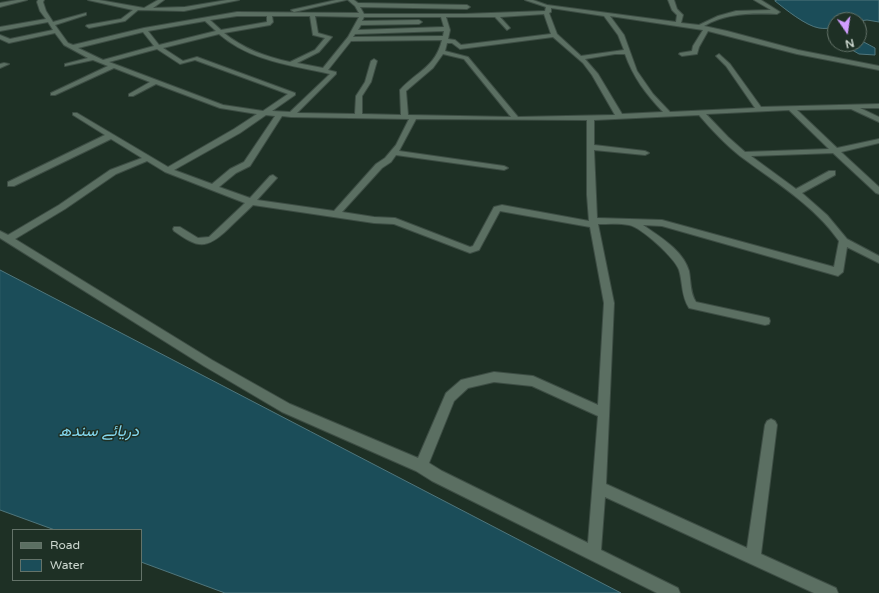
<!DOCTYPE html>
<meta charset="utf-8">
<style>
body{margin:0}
#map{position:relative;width:879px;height:593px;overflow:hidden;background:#1e3025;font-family:"Varela Round",sans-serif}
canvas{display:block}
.legend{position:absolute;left:12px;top:529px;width:130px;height:52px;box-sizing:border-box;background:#1e3025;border:1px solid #647369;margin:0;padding:5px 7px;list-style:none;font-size:12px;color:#ccd7cf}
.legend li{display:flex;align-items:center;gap:8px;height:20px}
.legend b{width:20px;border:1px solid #647369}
.north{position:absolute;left:827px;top:12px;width:40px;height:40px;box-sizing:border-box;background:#1e3025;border:1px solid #647369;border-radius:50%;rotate:167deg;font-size:11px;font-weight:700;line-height:16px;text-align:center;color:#ccd7cf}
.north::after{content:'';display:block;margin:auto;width:14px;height:18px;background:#d19dfe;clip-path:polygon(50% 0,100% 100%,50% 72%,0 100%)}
</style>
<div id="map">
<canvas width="879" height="593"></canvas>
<ul class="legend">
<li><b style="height:5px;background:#5b6f62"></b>Road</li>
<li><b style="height:11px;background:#1b4d59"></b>Water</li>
</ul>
<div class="north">N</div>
</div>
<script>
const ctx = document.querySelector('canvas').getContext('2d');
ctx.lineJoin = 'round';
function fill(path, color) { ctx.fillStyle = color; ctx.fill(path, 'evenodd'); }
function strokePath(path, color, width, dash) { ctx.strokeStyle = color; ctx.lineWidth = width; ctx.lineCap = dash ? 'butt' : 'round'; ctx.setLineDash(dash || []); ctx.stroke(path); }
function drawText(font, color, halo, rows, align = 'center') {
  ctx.font = font + ' "Varela Round",Vazirmatn,sans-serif'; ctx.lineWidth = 3; ctx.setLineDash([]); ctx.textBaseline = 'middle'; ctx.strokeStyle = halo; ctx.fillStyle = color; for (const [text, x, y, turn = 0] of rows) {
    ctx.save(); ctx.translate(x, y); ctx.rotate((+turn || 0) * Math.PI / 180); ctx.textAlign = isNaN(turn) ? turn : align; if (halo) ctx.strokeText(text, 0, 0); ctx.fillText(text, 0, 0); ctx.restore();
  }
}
const water = new Path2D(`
 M778 0H879V22L867 20 859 21V20H835V28C830 28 824 29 819 28 806 26 785 9 775 1Z
 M859 37 860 40 875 48V55L859 54 842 44H859Z
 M0 270 621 593H225L141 562V530H55L0 510Z`);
fill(water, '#1b4d59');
strokePath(water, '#50767c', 1);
const minor = new Path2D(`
 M17 0H27L0 7V3Z
 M38 0H44L43 2 46 11 53 22 86 13V15L55 25 68 43 73 45 144 28 237 12 359 13 355 6 348 0H354L358 3 467 5 470 7 467 9 360 7 364 14H464L545 11 546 7 525 0H533L547 5 676 22 677 15 672 10 668 0H674L677 9 683 15 681 23 699 25 718 16 736 11 771 10 754 0H761L780 12 777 14C752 13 726 13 704 26L727 31 798 50 879 66V70L797 54 708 31 699 47 697 54 682 56 679 54 680 53 692 51 693 46 703 30 610 16 624 35 637 71 653 94 670 112 755 108 726 66 716 56 719 54 730 64 761 107 879 104V108H860L879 117V122L851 109 797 110 837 148 879 139V143L841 152 879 187V194L876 193 833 153 751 156 796 189 829 171H835V175L802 193 827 215 847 239 879 256V263L847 247 843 272 838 276 662 226 643 225C660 237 683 250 689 271 691 282 690 293 696 302L765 317 769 318 770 321 769 324 765 325 689 308C681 296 683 283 679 270 675 258 641 227 629 225 619 223 608 224 598 224L614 303 606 484 747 548 765 425 767 421 771 419 775 421 777 425 761 554 836 588 838 593H814L605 497 601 550 678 588 680 593H657L432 481 416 471 282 412 204 366 0 238V231L8 235 59 205 110 170 142 158 111 139 14 186H8V182L105 135 73 115V113H77L168 167 234 129 257 114 220 108 156 84 133 96H129V94L150 82 114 68 55 95H51V93L108 66 93 60 65 66V64L88 58 64 45 55 33 9 43 0 39V35L10 39 53 30 48 22 0 31V27L46 19 40 11 37 2ZM551 8 604 16 618 35 624 50 581 56 557 34 549 13 551 12ZM544 14 551 34 461 45 455 40 448 39 450 30 446 17H495L507 30 510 28 500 17ZM237 16H267V22L221 30 210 20ZM272 16H310L313 35 325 38 315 50 290 62C266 57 244 49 224 33L270 25 273 22ZM315 16 359 17 348 37 323 68 297 63 319 52 332 37 318 33ZM364 17H441L444 27 358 30 361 25 419 24 422 22 419 20 362 21ZM205 21 216 31 159 45 148 31ZM444 31 443 36 353 37 355 34ZM143 32 154 46 103 60 78 48ZM219 34C250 61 291 65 330 74L290 112 272 111 295 95V93L197 57 183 61 163 48ZM553 37 583 63 592 75 615 115 518 117 468 57 445 51 447 43H452L460 49ZM442 40C435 68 417 71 400 90L401 115 362 114V96L371 82 377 61 374 59 371 61 365 82 356 96 355 114 297 113 336 74V72L328 70 351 41ZM157 49 180 64 195 60 288 94 263 111 223 105 109 62ZM443 54 464 59 511 117 408 115 406 91 433 68ZM615 54H625C633 77 646 94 663 112L622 114 598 74 585 59ZM789 110 829 149 745 152 728 137 706 114ZM266 115 275 116 244 162 230 169 212 184 174 170 240 133ZM699 115C711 129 725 144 740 156 775 182 814 205 839 241L834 267 662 220 597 218 594 150 645 155 649 153 645 151 594 145V120ZM282 116 291 117 409 119 396 145 385 158 376 164 334 211 257 200 277 178 273 175 270 176 250 198 219 187 236 173 250 166ZM416 119 587 120V195L589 221 502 205 494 207 473 246 470 247 395 218 374 217 342 212 382 168 391 162 396 155 504 170 508 168 504 166 399 151ZM147 161 165 172 245 203 209 237 198 238 180 227H174L173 229 174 231C198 248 206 250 228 229 236 221 245 213 253 205L374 223 394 224 470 253 479 250 500 211 590 227 604 303 598 405 533 376 494 372 465 379 461 380 446 393 418 458 290 404 212 360 15 239 65 209 116 174ZM494 382 532 386 598 416 588 543 442 471 429 463 454 401 468 388Z
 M88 0H99L144 8 158 0H164L153 8 185 7 227 0H239L184 11 138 10 125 21 89 28 86 26 87 25 121 19 133 10Z
 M336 0H346L294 12 291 10Z
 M4 63 9 64 0 68V64Z`);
strokePath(minor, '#3d4d44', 2);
fill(minor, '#5b6f62');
drawText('italic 16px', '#85d8ef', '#1e3025', [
 ["دریائے سندھ",99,432]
]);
</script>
